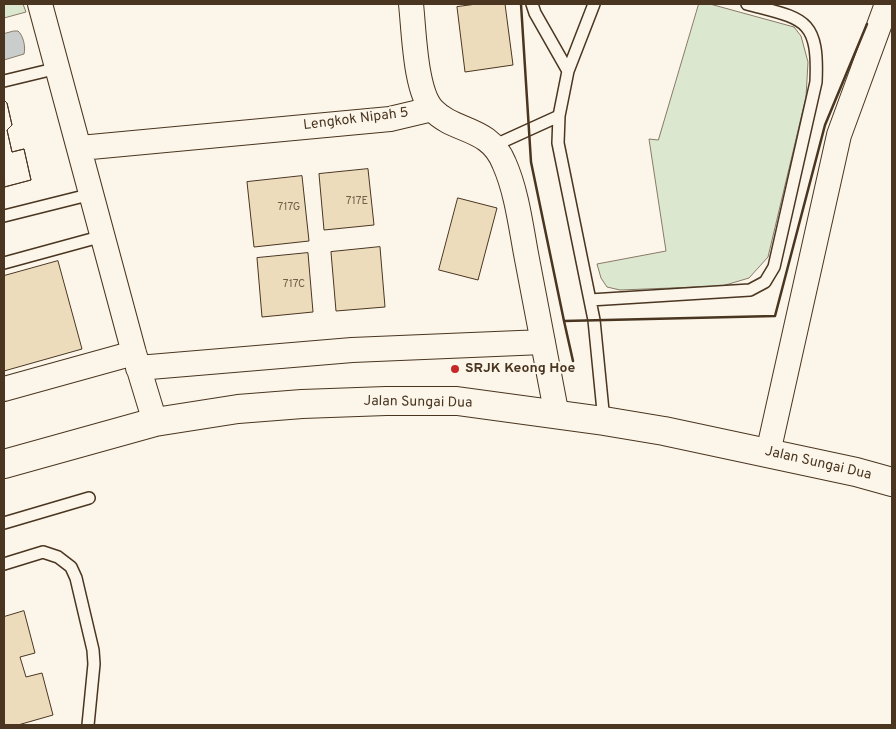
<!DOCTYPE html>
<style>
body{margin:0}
#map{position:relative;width:896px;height:729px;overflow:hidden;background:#fbf6e9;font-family:Overpass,sans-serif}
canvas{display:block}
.frame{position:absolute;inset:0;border:5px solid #4a3520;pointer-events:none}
</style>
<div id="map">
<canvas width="896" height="729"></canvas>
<div class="frame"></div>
</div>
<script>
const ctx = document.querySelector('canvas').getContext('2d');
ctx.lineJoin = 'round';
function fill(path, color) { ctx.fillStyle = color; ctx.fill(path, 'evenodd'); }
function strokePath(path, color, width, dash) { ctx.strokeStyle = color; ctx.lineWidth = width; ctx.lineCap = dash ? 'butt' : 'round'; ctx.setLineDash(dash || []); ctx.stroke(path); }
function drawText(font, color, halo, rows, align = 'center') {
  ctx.font = font + ' Overpass,sans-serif'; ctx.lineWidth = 4; ctx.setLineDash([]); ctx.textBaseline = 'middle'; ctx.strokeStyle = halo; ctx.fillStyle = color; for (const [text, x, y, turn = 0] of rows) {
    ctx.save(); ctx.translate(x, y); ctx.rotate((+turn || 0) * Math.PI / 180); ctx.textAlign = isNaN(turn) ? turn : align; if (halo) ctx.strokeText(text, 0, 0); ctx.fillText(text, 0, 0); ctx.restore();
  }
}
const green = new Path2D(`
 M4 4H23L26 12 4 18Z
 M699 4H710L794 27 801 36 808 62 806 97 768 257 749 278 722 286 620 290 607 287 601 278 597 264 666 251 649 139 658 140Z`);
fill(green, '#dce7d0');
strokePath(green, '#887966', 1);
const water = new Path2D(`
 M14 31H18C23 35 26 47 24 54L4 60V34Z`);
fill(water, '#c9cecd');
strokePath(water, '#887966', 1);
const building = new Path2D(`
 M477 4H505L513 65 465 72 457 7Z
 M4 100 7 103 12 125 7 130 12 152 24 149 31 180 5 187Z
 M4 100 7 103 12 125 7 130 12 152 24 149 31 180 4 187Z
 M368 169 374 225 324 230 319 174Z
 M302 176 309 241 254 247 247 182Z
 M458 198 497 208 478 280 439 270Z
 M380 247 385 307 336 311 331 252Z
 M308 253 313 312 262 317 257 258Z
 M58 261 82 349 4 371V276Z
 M24 611 35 653 20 657 26 677 42 673 53 715 18 725H4V617Z`);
fill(building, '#ecdcbc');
strokePath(building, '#4a3520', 1);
const service = new Path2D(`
 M532 4 535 13 568 71
 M594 4 568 71 559 116 558 143 594 320 604 421
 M4 81 58 68
 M493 146 559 116
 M4 216 92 194
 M4 263 103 236
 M590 300 750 290 765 282 774 267 816 82C819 17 803 19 747 4
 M4 523 89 498
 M4 564 43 552 58 557 71 567 76 578 93 650 94 664 88 725`);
const minor = new Path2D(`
 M40 4 134 353 155 422
 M411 4C414 30 415 92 433 110 455 133 489 126 504 163 517 192 521 228 527 259 537 311 547 363 557 416
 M80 148 390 119 432 109
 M138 368 352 350 543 342
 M4 389 134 353
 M768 453 839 135 887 4`);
const primary = new Path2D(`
 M4 464 155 422 238 409 302 404 386 401H457L604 421 664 431 856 472 892 482`);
strokePath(service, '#4a3520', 14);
strokePath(minor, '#4a3520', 26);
strokePath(primary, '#4a3520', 30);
strokePath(service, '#fbf6e9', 11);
strokePath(minor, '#fbf6e9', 24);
strokePath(primary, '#fbf6e9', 28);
strokePath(new Path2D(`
 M521 4 531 162 564 321 775 316 825 125 867 24
 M564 321 573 361`), '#4a3520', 2.5);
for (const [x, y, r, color] of [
 [455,369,5,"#c62828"]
]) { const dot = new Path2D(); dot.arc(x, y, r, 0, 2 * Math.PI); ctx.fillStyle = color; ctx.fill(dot); strokePath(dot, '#fbf6e9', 2); }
drawText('11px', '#725f47', null, [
 ["717E",357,202],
 ["717G",289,208],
 ["717C",294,285]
]);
drawText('14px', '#4a3520', '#fbf6e9', [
 ["Lengkok Nipah 5",356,120,-7],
 ["Jalan Sungai Dua",418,403,1],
 ["Jalan Sungai Dua",818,464,13]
]);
drawText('bold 14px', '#4a3520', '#fbf6e9', [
 ["SRJK Keong Hoe",465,369]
], 'left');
</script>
